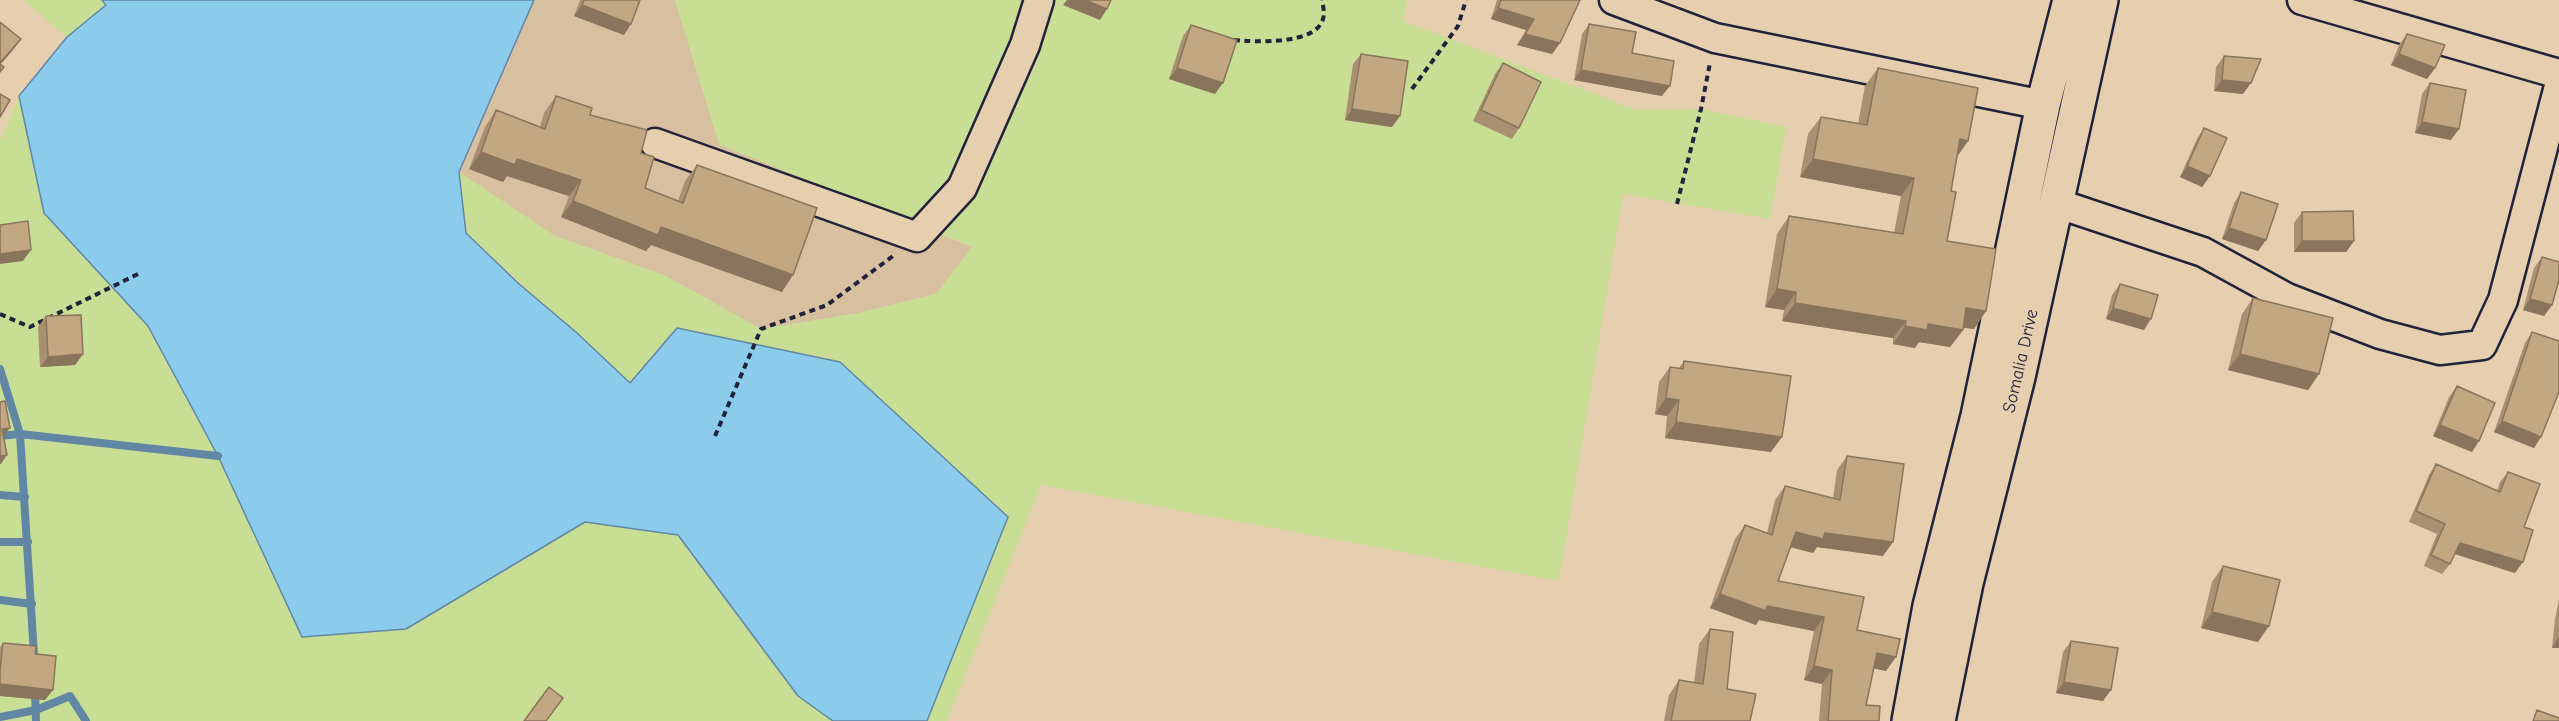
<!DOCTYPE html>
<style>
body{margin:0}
canvas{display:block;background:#e5cfaf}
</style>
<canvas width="2559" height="721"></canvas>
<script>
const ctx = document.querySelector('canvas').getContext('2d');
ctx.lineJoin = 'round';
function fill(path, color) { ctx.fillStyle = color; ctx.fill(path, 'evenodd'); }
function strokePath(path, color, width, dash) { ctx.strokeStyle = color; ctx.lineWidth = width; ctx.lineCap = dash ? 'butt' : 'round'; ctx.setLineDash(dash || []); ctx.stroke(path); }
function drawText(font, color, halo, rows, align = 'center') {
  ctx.font = font + ' "Comic Neue",sans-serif'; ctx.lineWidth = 4.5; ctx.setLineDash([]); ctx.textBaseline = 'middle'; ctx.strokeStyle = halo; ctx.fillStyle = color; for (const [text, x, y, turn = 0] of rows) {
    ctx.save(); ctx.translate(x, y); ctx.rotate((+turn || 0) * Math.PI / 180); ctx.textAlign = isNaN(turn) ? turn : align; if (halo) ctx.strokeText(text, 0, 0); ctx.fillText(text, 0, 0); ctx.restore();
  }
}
fill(new Path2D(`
 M534 0H675L719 144 972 247 936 294 859 313 761 329 664 275 555 236 459 172Z`), '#d7c0a0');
fill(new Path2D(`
 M24 0H102L106 5 67 37Z
 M675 0H1407L1403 21 1637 110 1701 109 1786 127 1770 219 1623 194 1559 581 1041 485 947 721H927L1007 517 630 383 466 233 459 172 555 236 664 275 761 329 859 313 936 294 972 247 719 144Z
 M19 96 44 213 148 326 218 456 406 629 585 522 678 535 798 696 833 721H0V141Z`), '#c8de94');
const water = new Path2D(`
 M102 0H534L459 172 466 233 518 283 577 333 630 383 677 328 840 362 1008 517 927 721H833L798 696 678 535 585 522 406 629 302 637 218 456 148 326 44 213 19 96 67 37 106 5Z`);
fill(water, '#8bcbec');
strokePath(water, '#6187a5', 1.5);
strokePath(new Path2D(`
 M0 369 20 434 218 456
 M0 436 20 434 34 655
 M0 495 25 497
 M0 542H28
 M0 600 32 604
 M35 691 36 721
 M0 717 36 710 70 696 86 721`), '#6187a5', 8);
const street = new Path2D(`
 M1614 0 1715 38 2043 105
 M2302 0 2559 74
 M655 143 917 237 962 188 1025 45 1039 0
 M2056 203 2203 252 2287 298 2380 334 2440 350 2482 345 2503 300 2559 86`);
const primary = new Path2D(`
 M1909 721 1930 606 1978 416 2043 105 2070 0
 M1938 721 1966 583 2018 377 2101 0`);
strokePath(street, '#22223b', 33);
strokePath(primary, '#22223b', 38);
strokePath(new Path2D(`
 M1234 40C1255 42 1316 45 1323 19 1325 14 1323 5 1322 0
 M1412 89 1458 26 1466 0
 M1677 204 1701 109 1710 63
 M0 314 30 327 142 272
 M715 436 761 329 827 305 893 256`), '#22223b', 4, [6, 4.5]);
strokePath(street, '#e5cfaf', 28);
strokePath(primary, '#e5cfaf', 33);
fill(new Path2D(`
 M580 0H640L624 35 574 16Z
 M1497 0H1580L1560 43 1552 54 1517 45 1526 30 1491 19Z
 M1589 24 1632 53 1662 96 1574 80 1582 34Z
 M1191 25 1215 94 1169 79 1183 36Z
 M2407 34 2435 68 2427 79 2391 65 2399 45Z
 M1361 54 1392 127 1345 120 1353 64Z
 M2224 56 2243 94 2214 91 2216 67Z
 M1503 63 1519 128 1512 139 1473 121 1495 74Z
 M1878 68 1968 141 1957 157 1951 191 1947 241 1986 311 1974 329 1963 328V330L1950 347 1919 342 1915 348 1893 344V338L1782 321 1784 310 1765 307 1777 234 1789 216 1894 233 1901 196 1800 177 1808 134 1821 117 1858 124 1865 86Z
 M2430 83 2451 140 2415 133 2422 94Z
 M556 96 590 115 641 153 645 188 678 201 685 181 697 165 782 292 651 245 646 251 561 217 569 196 507 176 503 182 469 169 485 127 496 110 540 127 544 113Z
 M2204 128 2210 176 2202 187 2180 177 2197 139Z
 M2241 192 2266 240 2258 251 2222 239 2234 203Z
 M2302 212 2354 241 2346 252H2294V223Z
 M2542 257 2552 305 2544 316 2523 310 2534 268Z
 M2120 284 2144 330 2106 319 2112 295Z
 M2253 298 2319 374 2308 390 2228 370 2242 314Z
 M46 316 83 354 75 365 40 367 38 327Z
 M2532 332 2541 437 2534 448 2494 432 2525 343Z
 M1684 361 1771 452 1665 438 1667 416 1655 414 1659 382 1670 367 1679 368Z
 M2457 386 2472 452 2433 436 2449 397Z
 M1847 456 1883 556 1817 547 1813 553 1791 547 1778 581 1857 630 1886 671 1874 668 1866 705 1879 721H1819L1822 684 1804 680 1814 631 1759 620 1756 625 1710 608 1735 539 1745 525 1767 533 1775 500 1785 486 1833 498 1837 470Z
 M2436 464 2497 491 2500 482 2508 472 2524 527 2515 573 2454 554 2450 564 2442 574 2424 566 2437 534 2409 522 2429 475Z
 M2223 566 2258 642 2201 628 2212 582Z
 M2559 599V648H2552L2555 619Z
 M1710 629 1727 689 1750 721H1664L1669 695 1679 680 1694 683 1699 644Z
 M2071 641 2103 701 2056 693 2063 652Z
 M3 643 35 654 45 700 0 696V647Z`), '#a89070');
fill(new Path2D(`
 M1067 0H1085L1107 9 1100 20 1063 5Z
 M582 5 631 24 624 35 574 16Z
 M1498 8 1534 19 1526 30 1491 19Z
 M1525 34 1560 43 1552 54 1517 45Z
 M21 39 13 50 0 65V63Z
 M2399 54 2435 68 2427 79 2391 65Z
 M1177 68 1223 83 1215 94 1169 79Z
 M1581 70 1670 86 1662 96 1574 80Z
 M2222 80 2251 83 2243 94 2214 91Z
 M1352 109 1400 116 1392 127 1345 120Z
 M2422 122 2459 129 2451 140 2415 133Z
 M1960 139 1968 141 1956 158Z
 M481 152 517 159 581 180 569 196 507 176 503 182 469 169Z
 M1813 159 1914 178 1901 196 1800 177Z
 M2187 166 2210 176 2202 187 2180 177Z
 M573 201 661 227 793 275 782 292 651 245 646 251 561 217Z
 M2229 228 2266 240 2258 251 2222 239Z
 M2302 241H2354L2346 252H2294Z
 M31 250 23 261 0 264V254Z
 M1777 289 1796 292 1784 310 1765 307Z
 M2530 299 2552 305 2544 316 2523 310Z
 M1795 303 1906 321 1893 338 1782 321Z
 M1966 308 1986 311 1974 329 1954 326Z
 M2113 308 2151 319 2144 330 2106 319Z
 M1928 324 1963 330 1950 347 1919 342 1915 348 1893 344 1905 326Z
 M83 354 75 365 40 367 48 357Z
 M2240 354 2319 374 2308 390 2228 370Z
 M1666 398 1679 400 1667 416 1655 414Z
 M2502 421 2541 437 2534 448 2494 432Z
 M1676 422 1782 437 1771 452 1665 438Z
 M2440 425 2479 441 2472 452 2433 436Z
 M10 428 3 437 2 429Z
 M7 455 1 464H0V456Z
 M1796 532 1825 533 1893 542 1883 556 1817 547 1813 553 1786 546Z
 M2460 543 2523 562 2515 573 2452 553Z
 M1720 594 1767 606 1824 617 1814 631 1759 620 1756 625 1710 608Z
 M2212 612 2269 626 2258 642 2201 628Z
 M2559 637V648H2552Z
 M1877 653 1896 657 1886 671 1867 667Z
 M1814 666 1832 670 1822 684 1804 680Z
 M2064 682 2111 690 2103 701 2056 693Z
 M0 684 53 690 45 700 0 696Z`), '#88755b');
const building = new Path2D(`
 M584 0H640L631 24 582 5Z
 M1085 0H1111L1107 9Z
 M1501 0H1580L1560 43 1525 34 1534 19 1498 8Z
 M0 22 21 39 0 63Z
 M1589 24 1636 32 1632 53 1674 61 1670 86 1581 70Z
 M1191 25 1237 40 1223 83 1177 68Z
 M2407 34 2445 45 2435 68 2399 54Z
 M1361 54 1408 61 1400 116 1352 109Z
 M2224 56 2261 59 2251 83 2222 80Z
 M1503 63 1541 82 1519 128 1481 110Z
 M0 64 4 67 0 72Z
 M1878 68 1978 88 1968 141 1960 139 1951 191 1956 192 1947 241 1996 249 1986 311 1966 308 1963 330 1928 324 1927 330 1905 326 1906 321 1795 303 1796 292 1777 289 1789 216 1903 234 1914 178 1813 159 1821 117 1867 125Z
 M2430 83 2466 90 2459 129 2422 122Z
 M0 94 10 100 0 117Z
 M556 96 592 108 590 115 647 130 641 153 654 157 645 188 683 203 697 165 817 208 793 275 661 227 658 235 573 201 581 180 517 159 515 165 481 152 496 110 545 129Z
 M2204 128 2227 138 2210 176 2187 166Z
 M2241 192 2278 204 2266 240 2229 228Z
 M2353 211 2354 241H2302V212Z
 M28 221 31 250 0 254V225Z
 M2542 257 2559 262V280L2552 305 2530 299Z
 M2120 284 2158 295 2151 319 2113 308Z
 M2253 298 2333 318 2319 374 2240 354Z
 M81 315 83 354 48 357 46 316Z
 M2532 332 2559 341V392L2541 437 2502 421Z
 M1684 361 1791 376 1782 437 1676 422 1679 400 1666 398 1670 367 1683 369Z
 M2457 386 2495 403 2479 441 2440 425Z
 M5 401 10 428 2 429 7 455 0 456V402Z
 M1847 456 1904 464 1893 542 1825 533 1823 539 1796 532 1778 581 1864 597 1857 630 1900 639 1896 657 1877 653 1866 705 1880 706 1879 721H1828L1832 670 1814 666 1824 617 1767 606 1766 611 1720 594 1745 525 1772 535 1785 486 1840 500Z
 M2436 464 2500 492 2508 472 2540 484 2524 527 2533 530 2523 562 2460 543 2450 564 2431 555 2445 524 2416 511Z
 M2223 566 2280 580 2269 626 2212 612Z
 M1710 629 1733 632 1727 689 1756 694 1750 721H1671L1679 680 1703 684Z
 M2071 641 2118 648 2111 690 2064 682Z
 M3 643 36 646 35 654 56 656 53 690 0 684V671Z
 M549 687 563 698 546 721H524Z
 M2537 710 2559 718V721H2533Z`);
fill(building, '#c3a782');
strokePath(building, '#88755b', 1.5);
drawText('18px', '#22223b', '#e5cfaf', [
 ["Somalia Drive",2021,361,-77]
]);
</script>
